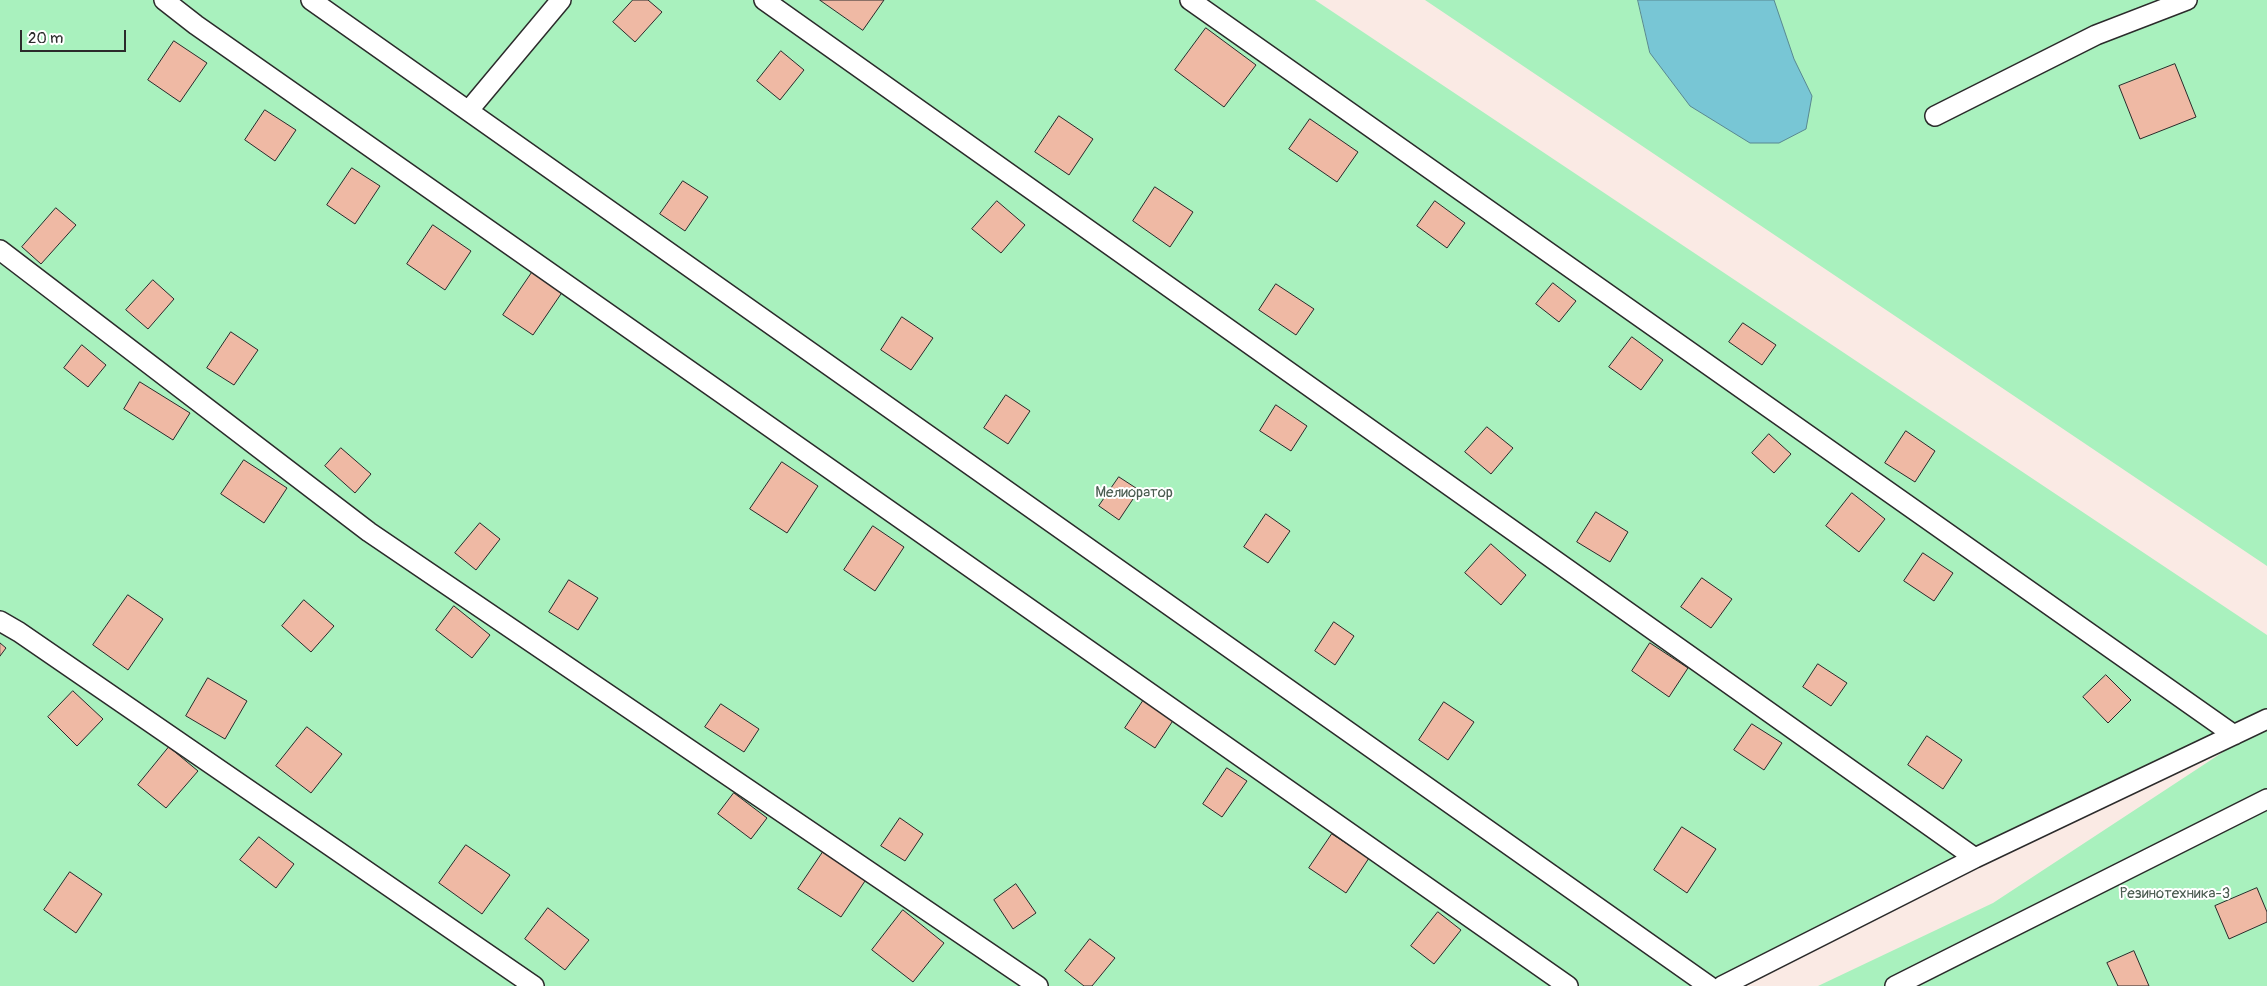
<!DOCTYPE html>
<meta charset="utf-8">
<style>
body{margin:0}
#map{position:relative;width:2267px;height:986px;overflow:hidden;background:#faeae4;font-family:Pangolin,sans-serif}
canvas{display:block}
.scale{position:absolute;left:20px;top:30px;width:106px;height:22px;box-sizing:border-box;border:2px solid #2b2b2b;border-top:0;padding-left:6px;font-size:15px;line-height:18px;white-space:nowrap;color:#2b2b2b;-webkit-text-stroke:4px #fff;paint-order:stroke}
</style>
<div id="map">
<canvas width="2267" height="986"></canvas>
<div class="scale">20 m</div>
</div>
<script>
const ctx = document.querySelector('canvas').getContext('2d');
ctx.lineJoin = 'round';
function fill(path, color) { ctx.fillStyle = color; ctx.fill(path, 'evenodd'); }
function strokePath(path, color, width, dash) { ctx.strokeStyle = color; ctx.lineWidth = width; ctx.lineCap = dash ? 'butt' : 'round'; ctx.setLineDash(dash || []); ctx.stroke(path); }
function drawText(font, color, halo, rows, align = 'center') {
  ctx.font = font + ' Pangolin,sans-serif'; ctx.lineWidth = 4; ctx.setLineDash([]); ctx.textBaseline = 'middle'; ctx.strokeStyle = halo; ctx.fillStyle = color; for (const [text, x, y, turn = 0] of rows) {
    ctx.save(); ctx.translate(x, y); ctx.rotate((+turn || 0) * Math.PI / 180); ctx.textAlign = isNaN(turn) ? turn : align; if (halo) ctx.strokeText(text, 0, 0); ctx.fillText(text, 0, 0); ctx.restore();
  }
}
fill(new Path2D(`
 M0 0H1315L2267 635V986H1818L1993 903 2249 735 1708 986H0Z
 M1425 0H2267V566Z`), '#a9f1be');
const water = new Path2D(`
 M1638 0H1774L1794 59 1812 96 1806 129 1779 143H1750L1690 106 1650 53Z`);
fill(water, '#78c6d5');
strokePath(water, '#598891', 1);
const building = new Path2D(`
 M633 0H648L662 12 635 42 613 22Z
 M820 0H884L863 30Z
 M1206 28 1256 65 1224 107 1175 70Z
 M174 41 207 63 180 102 148 80Z
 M781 51 804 70 780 100 757 81Z
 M2175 64 2196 117 2140 139 2119 86Z
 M265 110 296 130 275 161 245 140Z
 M1059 116 1093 139 1069 175 1035 152Z
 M1310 119 1358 152 1337 182 1289 149Z
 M352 168 380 186 355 224 327 205Z
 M683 181 708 197 685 231 660 214Z
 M1155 187 1193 212 1170 247 1133 221Z
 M997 201 1025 225 1001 253 972 229Z
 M1435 201 1465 223 1447 248 1417 226Z
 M56 208 76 225 41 264 22 247Z
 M433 225 471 251 445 290 407 264Z
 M533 271 563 291 533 335 503 315Z
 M153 280 174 299 148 329 126 310Z
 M1553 283 1576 301 1559 322 1536 304Z
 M1276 284 1314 309 1296 335 1259 310Z
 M902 317 933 338 911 370 881 350Z
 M1743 323 1776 345 1762 365 1729 342Z
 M231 332 258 350 234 385 207 368Z
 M1632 337 1663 360 1641 390 1609 367Z
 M82 345 106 365 88 387 64 368Z
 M140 382 190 413 173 440 124 409Z
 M1006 395 1030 411 1008 444 984 428Z
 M1276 405 1307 426 1291 451 1260 431Z
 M1487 427 1513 448 1491 474 1465 452Z
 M1906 431 1935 451 1915 482 1885 463Z
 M1769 434 1791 454 1774 473 1752 453Z
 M341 448 371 474 355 493 325 466Z
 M244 460 287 488 264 523 221 494Z
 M782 462 818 486 787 533 750 509Z
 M1119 477 1139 490 1119 520 1099 506Z
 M1852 493 1885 519 1859 552 1826 526Z
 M1596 512 1628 532 1610 562 1577 542Z
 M1266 514 1290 531 1268 563 1244 547Z
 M480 523 500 539 476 570 455 553Z
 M873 526 904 547 875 591 844 570Z
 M1491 544 1526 575 1501 605 1465 573Z
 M1923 553 1953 573 1934 601 1904 581Z
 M1702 578 1732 599 1711 628 1681 607Z
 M569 580 598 598 578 630 549 612Z
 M128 595 163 619 128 670 93 645Z
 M304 600 334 626 311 652 282 626Z
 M454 606 490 635 472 658 436 630Z
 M1334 622 1354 636 1335 665 1315 651Z
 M0 643 6 648 0 656Z
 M1650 643 1688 668 1669 697 1632 671Z
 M1818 664 1847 683 1831 706 1803 687Z
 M2106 675 2131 700 2108 723 2083 697Z
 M208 678 247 701 225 739 186 716Z
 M73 691 103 719 77 746 48 717Z
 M1145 698 1174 719 1155 748 1125 728Z
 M1444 702 1474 722 1448 760 1419 740Z
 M721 704 759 729 744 752 705 727Z
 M1752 724 1782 743 1764 770 1734 750Z
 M307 727 342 754 311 793 276 766Z
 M1927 736 1962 760 1943 789 1908 765Z
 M169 747 198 771 166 808 138 785Z
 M1227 768 1247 781 1222 817 1203 804Z
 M734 793 767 818 751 839 718 814Z
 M900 818 923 834 905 861 881 846Z
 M1682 827 1716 849 1687 893 1654 870Z
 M1332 834 1369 858 1346 893 1309 868Z
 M259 837 294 864 276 888 240 860Z
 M466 845 510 875 482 914 439 883Z
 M825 849 867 878 841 917 798 889Z
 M70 872 102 894 76 933 44 910Z
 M1016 884 1036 913 1013 929 994 900Z
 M2257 888 2267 912V922L2229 939 2215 906Z
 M548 908 589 940 565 970 525 939Z
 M903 910 944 943 913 982 872 950Z
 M1438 912 1461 930 1434 964 1411 946Z
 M1090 939 1115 958 1092 986H1084L1065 971Z
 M2134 951 2149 986H2118L2107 963Z`);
fill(building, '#efb9a4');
strokePath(building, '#2b2b2b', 1);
const lane = new Path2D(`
 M164 0 196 25 1568 986
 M311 0 1709 986
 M764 0 1975 858
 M1190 0 2234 735
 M469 110 561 0
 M1935 116 2096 35 2187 0
 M0 250 369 532 1038 986
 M0 621 19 632 534 986
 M1722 986 1975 858 2267 719
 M1895 986 2267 799`);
strokePath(lane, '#2b2b2b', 22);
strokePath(lane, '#fff', 19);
drawText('15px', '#4a5c50', '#fff', [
 ["Мелиоратор",1134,493],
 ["Резинотехника-3",2175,894]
]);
</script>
